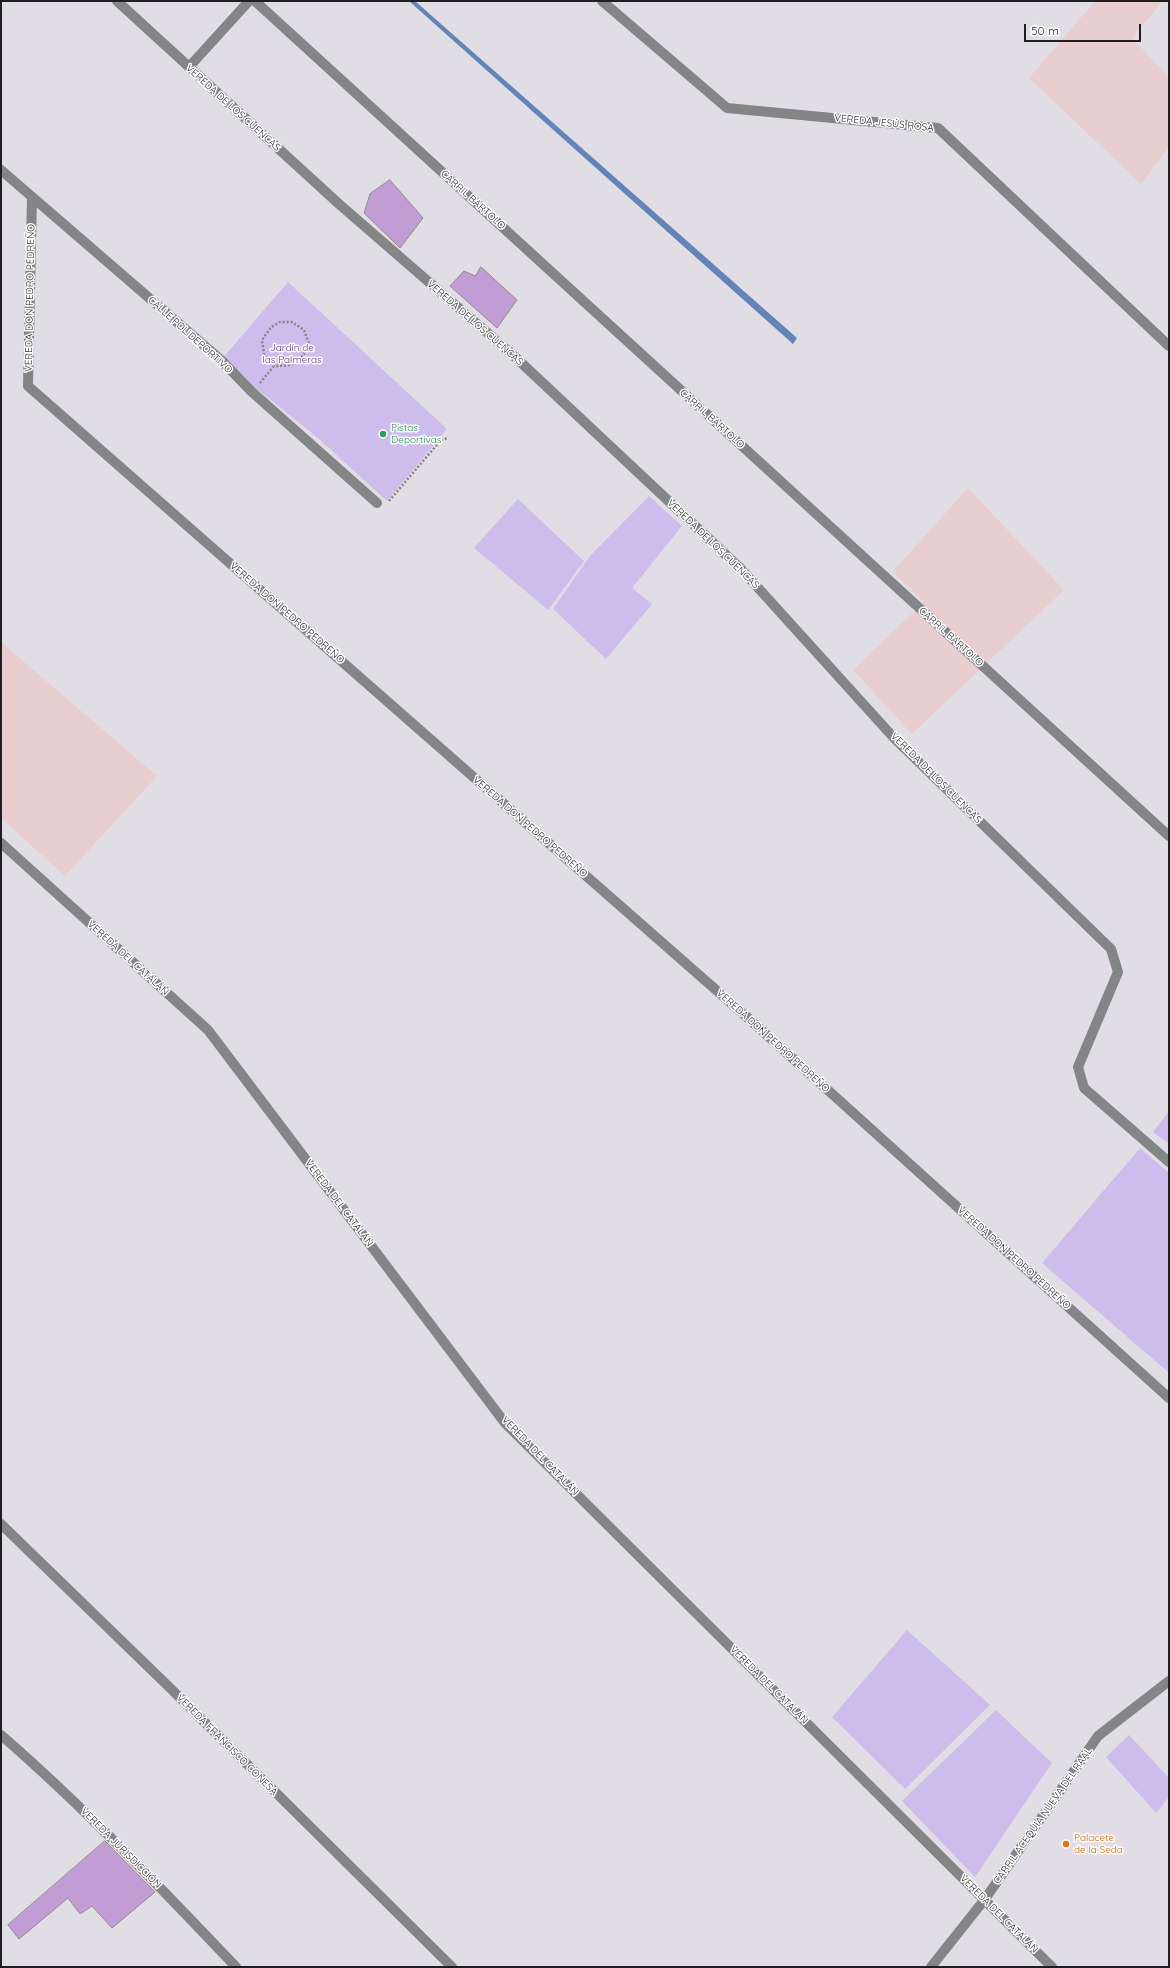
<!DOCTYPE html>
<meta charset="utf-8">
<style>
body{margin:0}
#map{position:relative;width:1170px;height:1968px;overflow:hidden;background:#e0dee4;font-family:Quicksand,sans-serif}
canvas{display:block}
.frame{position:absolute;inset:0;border:2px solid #1f1f21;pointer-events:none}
.scale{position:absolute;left:1024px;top:24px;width:117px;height:18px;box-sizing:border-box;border:2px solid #1f1f21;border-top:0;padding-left:5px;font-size:12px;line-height:14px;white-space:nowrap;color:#1f1f21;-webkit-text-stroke:3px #fff;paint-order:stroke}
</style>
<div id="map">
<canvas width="1170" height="1968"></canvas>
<div class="frame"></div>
<div class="scale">50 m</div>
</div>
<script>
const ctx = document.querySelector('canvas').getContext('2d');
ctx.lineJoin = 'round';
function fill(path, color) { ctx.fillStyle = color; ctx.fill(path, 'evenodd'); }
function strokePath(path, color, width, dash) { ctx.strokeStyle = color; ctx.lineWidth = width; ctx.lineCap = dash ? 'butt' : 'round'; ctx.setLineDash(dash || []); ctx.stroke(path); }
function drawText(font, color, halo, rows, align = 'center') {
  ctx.font = font + ' Quicksand,sans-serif'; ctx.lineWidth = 3; ctx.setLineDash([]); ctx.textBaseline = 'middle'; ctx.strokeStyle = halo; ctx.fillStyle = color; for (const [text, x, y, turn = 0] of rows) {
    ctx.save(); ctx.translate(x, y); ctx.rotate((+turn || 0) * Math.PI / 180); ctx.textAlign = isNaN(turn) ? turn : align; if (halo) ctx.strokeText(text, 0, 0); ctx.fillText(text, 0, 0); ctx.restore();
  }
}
fill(new Path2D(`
 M1095 1H1163L1132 38 1169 77V147L1141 184 1029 78Z
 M968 488 1064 590 912 734 853 670 924 602 893 571Z
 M1 642 157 776 65 876 1 818Z`), '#e9ced0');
fill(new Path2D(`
 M288 282 447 429 387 501 318 438 221 360Z
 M649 496 682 526 632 588 652 604 606 659 553 609 590 556Z
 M518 499 584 561 548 610 474 548Z
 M1169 1111V1144L1153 1132Z
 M1140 1148 1169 1173V1373L1042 1263Z
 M907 1630 990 1705 905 1789 832 1717Z
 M996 1710 1052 1763 975 1877 902 1801Z
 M1129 1735 1169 1778V1797L1156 1813 1106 1757Z`), '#cdbdec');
fill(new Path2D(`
 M409 1H415L797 338 793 344Z`), '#6383b9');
const building = new Path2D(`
 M390 180 423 218 400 248 364 213 370 194Z
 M481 267 517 300 497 328 450 286 464 271 475 276Z
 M105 1841 155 1892 112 1928 92 1906 80 1914 68 1898 19 1939 8 1925Z`);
fill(building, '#c29cd4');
strokePath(building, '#8e8b90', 1);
strokePath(new Path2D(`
 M260 383 274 366C296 366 300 363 309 344L304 330 292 322H280L271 327 262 340 264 354 274 366
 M389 501 441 440 448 438`), '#858488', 2.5, [2, 2]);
strokePath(new Path2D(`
 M117 1 339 204 514 356 741 569 894 738 1111 949 1118 972 1078 1067 1084 1088 1169 1162
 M255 1 1169 836
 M602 1 727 108 938 128 1169 346
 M189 67 249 1
 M1 170 221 360 252 392 377 503
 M32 197 28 386 748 1018 1169 1398
 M1 843 208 1030 505 1423 1052 1967
 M1 1524 165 1683 452 1967
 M1 1735C84 1807 160 1887 236 1967
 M931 1967 985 1899 1098 1736 1169 1681`), '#838587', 10);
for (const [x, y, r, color] of [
 [383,434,4,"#2e9e5b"],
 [1066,1844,4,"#e8710a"]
]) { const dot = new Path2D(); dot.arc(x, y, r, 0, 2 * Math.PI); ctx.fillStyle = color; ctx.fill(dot); strokePath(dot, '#fff', 1.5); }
drawText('10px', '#1f1f21', '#fff', [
 ["VEREDA DE LOS CUENCAS",233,108,42],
 ["VEREDA JESÚS ROSA",884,123,6],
 ["CARRIL BARTOLO",473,200,42],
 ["VEREDA DON PEDRO PEDREÑO",30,298,-89],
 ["VEREDA DE LOS CUENCAS",475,323,41],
 ["CALLE POLIDEPORTIVO",190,335,42],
 ["CARRIL BARTOLO",712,419,42],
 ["VEREDA DE LOS CUENCAS",713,544,44],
 ["VEREDA DON PEDRO PEDREÑO",287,613,41],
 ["CARRIL BARTOLO",951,637,42],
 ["VEREDA DE LOS CUENCAS",936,778,45],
 ["VEREDA DON PEDRO PEDREÑO",530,827,41],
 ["VEREDA DEL CATALÁN",128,958,42],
 ["VEREDA DON PEDRO PEDREÑO",773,1041,42],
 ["VEREDA DEL CATALÁN",339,1203,53],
 ["VEREDA DON PEDRO PEDREÑO",1014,1258,42],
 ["VEREDA DEL CATALÁN",540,1456,46],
 ["VEREDA DEL CATALÁN",769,1685,45],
 ["VEREDA FRANCISCO CONESA",227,1745,45],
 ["CARRIL ACEQUIA NUEVA DEL RAAL",1043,1816,-55],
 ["VEREDA JURISDICCIÓN",121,1848,45],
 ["VEREDA DEL CATALÁN",999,1914,45]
]);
drawText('10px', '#54367f', '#fff', [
 ["Jardín de",292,348],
 ["las Palmeras",292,360]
]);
drawText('10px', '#27864d', '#fff', [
 ["Pistas",391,428],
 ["Deportivas",391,440]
], 'left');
drawText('10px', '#c56008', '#fff', [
 ["Palacete",1074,1838],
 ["de la Seda",1074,1850]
], 'left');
</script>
